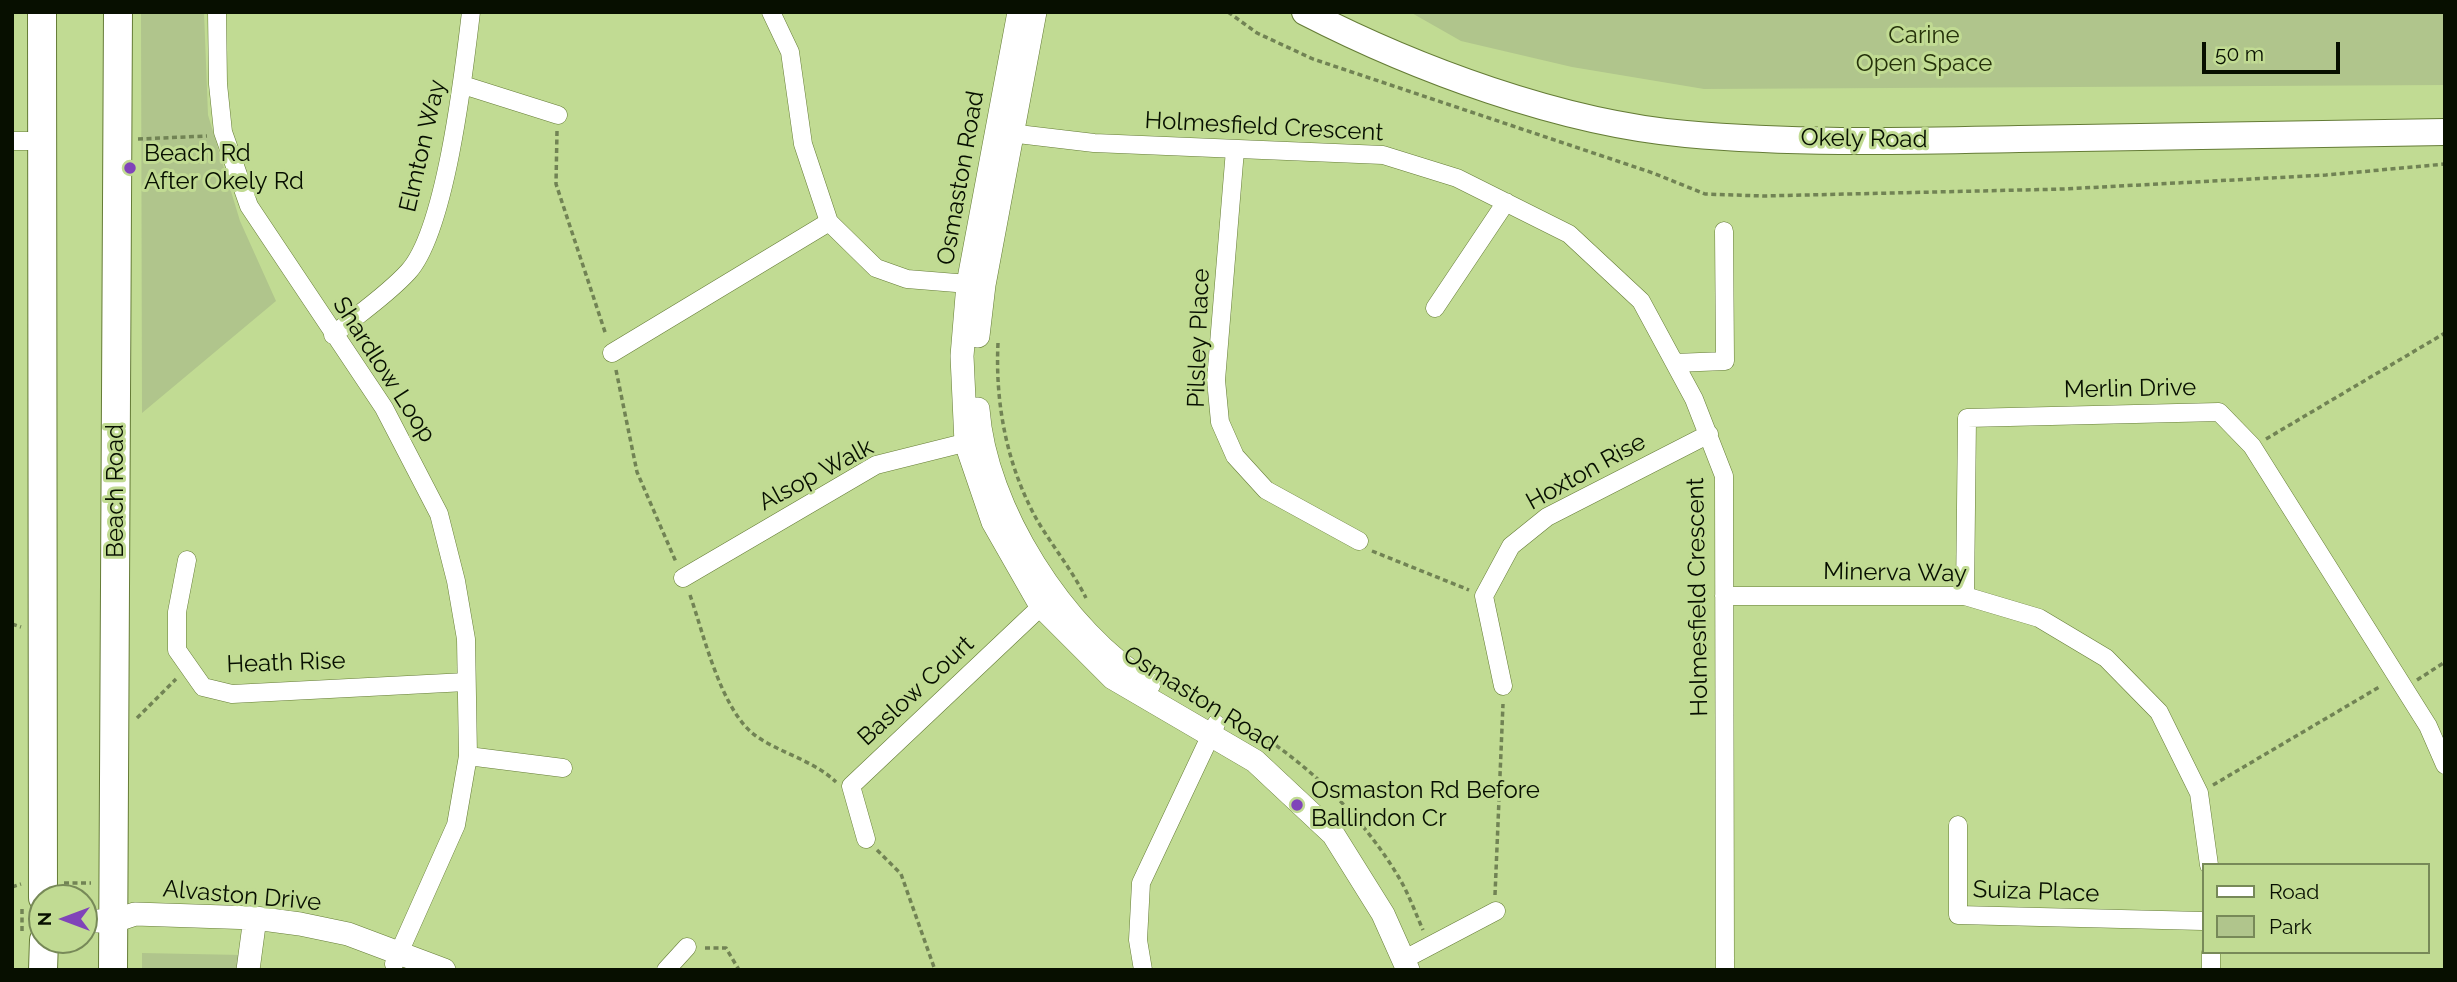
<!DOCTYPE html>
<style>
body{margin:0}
#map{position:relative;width:2457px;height:982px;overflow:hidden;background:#c1db93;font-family:Raleway,sans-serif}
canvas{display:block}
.frame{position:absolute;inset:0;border:14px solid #070f00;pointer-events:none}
.legend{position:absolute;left:2202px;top:863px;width:228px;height:91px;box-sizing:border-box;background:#c1db93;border:2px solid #778958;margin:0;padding:9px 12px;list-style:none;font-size:21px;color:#070f00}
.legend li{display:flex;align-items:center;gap:14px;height:35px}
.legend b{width:35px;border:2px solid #778958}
.north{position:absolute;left:28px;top:884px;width:70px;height:70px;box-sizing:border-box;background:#c1db93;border:2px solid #778958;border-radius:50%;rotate:270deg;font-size:19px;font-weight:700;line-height:28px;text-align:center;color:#070f00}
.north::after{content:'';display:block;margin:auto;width:24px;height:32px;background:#8044b9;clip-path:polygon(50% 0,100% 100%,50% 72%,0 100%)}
.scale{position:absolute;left:2202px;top:42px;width:138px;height:32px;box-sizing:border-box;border:4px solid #070f00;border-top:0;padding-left:9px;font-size:21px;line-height:24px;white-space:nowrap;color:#070f00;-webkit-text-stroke:5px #c1db93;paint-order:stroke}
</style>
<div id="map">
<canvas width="2457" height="982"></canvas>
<div class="frame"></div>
<ul class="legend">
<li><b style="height:9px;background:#fff"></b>Road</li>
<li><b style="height:19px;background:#b0c58c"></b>Park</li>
</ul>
<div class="north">N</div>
<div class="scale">50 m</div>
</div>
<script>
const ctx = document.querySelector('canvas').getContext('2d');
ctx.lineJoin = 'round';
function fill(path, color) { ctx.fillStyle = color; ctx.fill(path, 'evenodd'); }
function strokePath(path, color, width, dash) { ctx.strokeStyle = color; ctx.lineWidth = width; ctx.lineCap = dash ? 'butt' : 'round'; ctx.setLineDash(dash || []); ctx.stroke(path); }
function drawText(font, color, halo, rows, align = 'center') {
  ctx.font = font + ' Raleway,sans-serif'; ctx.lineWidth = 6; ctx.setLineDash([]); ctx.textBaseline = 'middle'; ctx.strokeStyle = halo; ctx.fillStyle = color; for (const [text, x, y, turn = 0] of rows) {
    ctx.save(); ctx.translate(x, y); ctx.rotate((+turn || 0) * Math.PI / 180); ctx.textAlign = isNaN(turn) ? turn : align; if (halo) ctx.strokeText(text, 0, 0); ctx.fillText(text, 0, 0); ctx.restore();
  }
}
fill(new Path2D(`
 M141 12H204L208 115 240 221 276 301 142 413Z
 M1410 12H2445V85L1704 89 1572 67 1461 41Z
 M142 953 242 955 241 970H142Z`), '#b0c58c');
const minor = new Path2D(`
 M217 12 218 84 223 132 249 206 384 408 439 514 456 581 466 639 468 756 456 825 394 964
 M771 12 790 52 803 144 829 222 876 268 907 279 981 285
 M463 85 558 115
 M1001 132 1094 143 1383 155 1457 178 1569 234 1641 301 1694 399 1724 476 1725 970
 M12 141H41
 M1235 150 1216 380 1220 422 1235 456 1266 490 1359 541
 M1435 308 1506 202
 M333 335C357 315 386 296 408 272 446 231 464 71 471 12
 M612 353 829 222
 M1675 363 1725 361 1724 231
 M187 560 177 612V650L203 687 232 694 466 682
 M683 578 876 465 976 440
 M1724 596H1965L2039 618 2106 658 2159 712 2199 793 2209 865
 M1965 596 1967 418 2219 412 2252 446 2428 726 2445 765
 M1503 686 1484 596 1511 546 1547 517 1709 434
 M468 756 563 768
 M1958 825V915L2203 921
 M866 839 851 786 1050 598
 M2211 952V970
 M1403 960 1496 911
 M666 970 687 947
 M1143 970 1138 940 1141 883 1216 724`);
const tertiary = new Path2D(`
 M1019 12 968 284 962 356 966 443 993 522 1041 606 1113 678 1255 761 1333 834 1383 914 1408 970
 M978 336 984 285 1035 12
 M978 409C985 508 1064 632 1149 684
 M84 921H114L135 914 255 918 300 924 348 934 444 970
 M248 970 255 918`);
const secondary = new Path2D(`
 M1305 12C1416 69 1561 123 1686 134 1796 144 1908 141 2019 139 2161 136 2303 134 2445 132`);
const primary = new Path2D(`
 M42 12 43 898
 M43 970 44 940
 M113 970 118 12`);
strokePath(minor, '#657c36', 19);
strokePath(tertiary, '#657c36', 24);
strokePath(secondary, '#657c36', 28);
strokePath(primary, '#657c36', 30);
strokePath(new Path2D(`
 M1228 12 1257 33 1313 59 1653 173 1705 194 1763 196 2064 189 2326 175 2445 164
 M557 131 556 184 606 335
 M138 139 207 136
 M998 343C995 404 1007 466 1037 520 1053 547 1072 570 1086 598
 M616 370 637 472 676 562
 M2266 439 2445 333
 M1372 551 1469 590
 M690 595C704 635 721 711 756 736 782 754 813 760 836 782
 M12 624 21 627
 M1167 678 1215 707
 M2417 680 2445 662
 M137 718 176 679
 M1233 718C1299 755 1359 811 1398 876 1408 892 1415 912 1423 930
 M2213 785 2381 686
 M877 850 901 874 935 970
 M64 883H91
 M12 887 21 884
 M1495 895 1503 704
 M22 909V933
 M705 948H726L739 970`), '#718354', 3.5, [5, 3.5]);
strokePath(minor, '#fff', 18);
strokePath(tertiary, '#fff', 23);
strokePath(secondary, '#fff', 26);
strokePath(primary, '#fff', 28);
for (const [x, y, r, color] of [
 [130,168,7,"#8044b9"],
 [1297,805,7,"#8044b9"]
]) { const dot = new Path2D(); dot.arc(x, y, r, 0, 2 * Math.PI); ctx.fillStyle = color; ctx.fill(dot); strokePath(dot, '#c1db93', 2.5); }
drawText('24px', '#25310a', '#c1db93', [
 ["Carine",1924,36],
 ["Open Space",1924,64]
]);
drawText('24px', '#070f00', '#c1db93', [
 ["Holmesfield Crescent",1264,127,3],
 ["Okely Road",1864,139,1],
 ["Elmton Way",423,146,-77],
 ["Osmaston Road",961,178,-80],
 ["Pilsley Place",1199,338,-88],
 ["Shardlow Loop",384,370,57],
 ["Merlin Drive",2130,389,-1],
 ["Hoxton Rise",1586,472,-29],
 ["Alsop Walk",816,475,-28],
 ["Beach Road",116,491,-90],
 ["Minerva Way",1895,573,1],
 ["Holmesfield Crescent",1698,597,-91],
 ["Heath Rise",286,663,-2],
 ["Baslow Court",916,691,-43],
 ["Osmaston Road",1200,699,32],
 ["Suiza Place",2036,892,2],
 ["Alvaston Drive",242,896,5]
]);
drawText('24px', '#070f00', '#c1db93', [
 ["Beach Rd",144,154],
 ["After Okely Rd",144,182],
 ["Osmaston Rd Before",1311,791],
 ["Ballindon Cr",1311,819]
], 'left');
</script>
